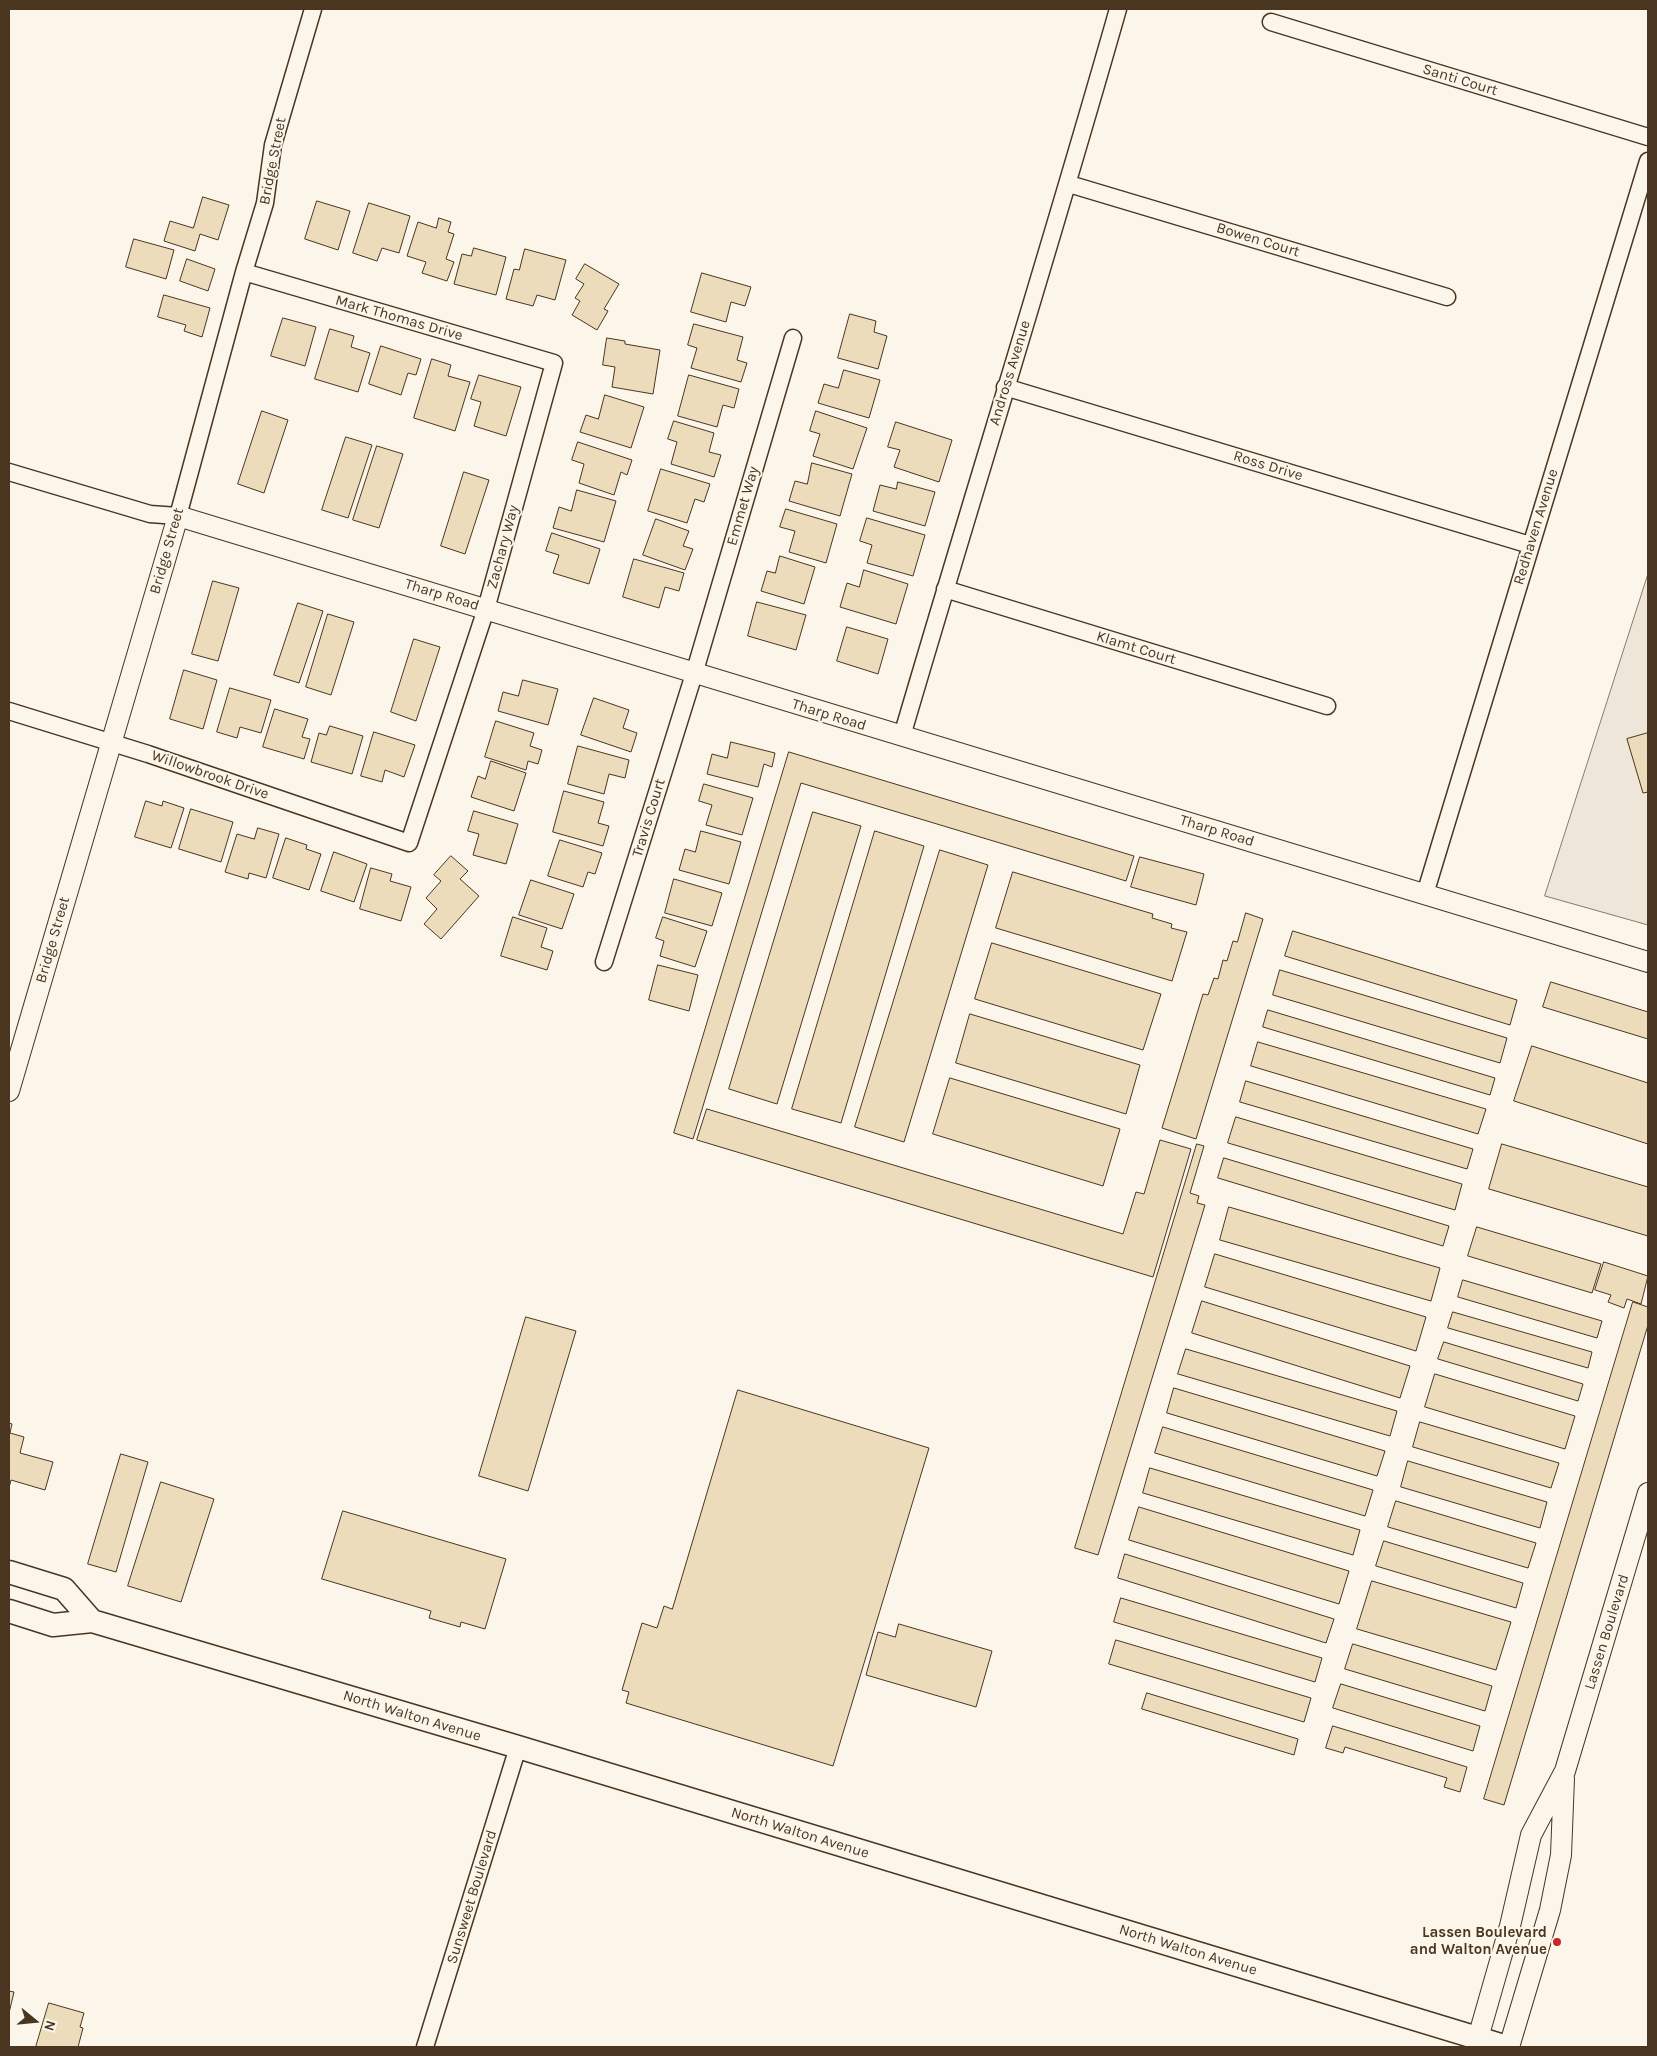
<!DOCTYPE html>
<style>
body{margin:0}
#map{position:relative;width:1657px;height:2056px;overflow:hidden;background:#fbf6e9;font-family:Karla,sans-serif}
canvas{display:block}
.frame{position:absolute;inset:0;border:10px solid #4a3520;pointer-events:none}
.north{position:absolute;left:10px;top:1996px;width:50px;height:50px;-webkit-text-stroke:4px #fbf6e9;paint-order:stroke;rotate:107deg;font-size:14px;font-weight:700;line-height:20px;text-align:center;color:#4a3520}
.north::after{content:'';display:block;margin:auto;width:18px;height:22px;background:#4a3520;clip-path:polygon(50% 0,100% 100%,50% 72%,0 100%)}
</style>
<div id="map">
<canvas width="1657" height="2056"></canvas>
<div class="frame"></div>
<div class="north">N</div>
</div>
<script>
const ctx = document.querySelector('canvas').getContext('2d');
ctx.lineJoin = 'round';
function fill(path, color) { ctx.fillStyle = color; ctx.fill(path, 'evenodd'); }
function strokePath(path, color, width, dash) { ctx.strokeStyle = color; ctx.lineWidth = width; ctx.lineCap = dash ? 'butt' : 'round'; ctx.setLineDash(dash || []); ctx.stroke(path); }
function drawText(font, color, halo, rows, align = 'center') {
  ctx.font = font + ' Karla,sans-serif'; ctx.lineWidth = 4; ctx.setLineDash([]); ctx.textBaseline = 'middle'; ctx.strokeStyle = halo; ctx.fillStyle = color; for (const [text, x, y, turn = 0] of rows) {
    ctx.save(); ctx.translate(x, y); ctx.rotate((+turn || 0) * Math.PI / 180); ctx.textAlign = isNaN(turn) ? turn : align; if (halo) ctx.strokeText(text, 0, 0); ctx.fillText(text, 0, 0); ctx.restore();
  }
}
const green = new Path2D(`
 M1648 574V925L1545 896Z`);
fill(green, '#ede6d9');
strokePath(green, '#887966', 1);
const building = new Path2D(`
 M203 197 229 205 218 240 200 234 195 251 164 241 170 221 193 228Z
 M317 201 350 211 338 250 305 239Z
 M369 203 410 216 399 253 382 248 377 261 353 253Z
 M439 218 451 222 448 232 454 234 446 259 454 262 447 281 422 273 426 262 407 256 418 222 436 228Z
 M134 239 174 250 166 279 126 267Z
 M474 248 506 257 496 295 454 284 462 254 471 256Z
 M525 249 566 260 555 300 537 295 533 306 506 299 514 269 519 270Z
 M187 259 215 269 208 291 180 281Z
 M585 264 619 284 604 309 608 311 597 330 572 315 580 301 575 298 584 284 576 279Z
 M702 273 751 287 745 306 731 302 726 322 691 312Z
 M164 295 210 308 202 337 184 331 186 325 158 317Z
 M850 314 876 321 874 332 887 336 878 369 838 358Z
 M283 318 316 327 305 366 271 356Z
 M694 324 743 337 737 360 747 363 741 382 691 368 697 348 688 345Z
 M330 329 354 336 351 347 370 353 358 392 315 379Z
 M607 338 625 341V344L660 350 653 394 612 387 615 367 603 365Z
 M381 346 421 359 416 375 408 373 401 395 369 384Z
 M432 359 451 365 448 376 470 382 455 431 414 418Z
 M844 370 880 380 869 418 818 403 824 384 838 388Z
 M479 375 521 387 506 436 474 426 481 402 471 399Z
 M689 375 739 389 734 408 723 405 717 427 678 416Z
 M605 395 644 407 631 448 580 432 586 415 598 419Z
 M262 411 288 420 264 493 238 484Z
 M816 411 867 428 853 469 813 456 820 434 810 431Z
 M674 421 714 433 709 452 721 455 714 477 671 464 677 442 668 439Z
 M896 422 952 440 939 482 894 467 900 450 888 447Z
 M346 437 372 445 348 518 322 510Z
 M578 442 632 460 627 475 621 472 614 495 579 483 584 464 572 460Z
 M377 446 403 454 379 528 353 520Z
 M812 463 852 474 840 516 789 501 795 481 807 484Z
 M661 469 710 484 704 502 695 499 687 523 648 511Z
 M464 472 489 480 465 554 441 546Z
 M898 482 935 492 925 526 873 511 880 485 896 489Z
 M577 490 616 501 604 542 553 528 559 507 571 511Z
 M786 509 837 524 826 563 789 552 795 531 780 527Z
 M867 518 925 535 913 576 867 563 872 545 860 541Z
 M656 519 689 531 683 546 693 549 685 570 643 555Z
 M552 533 600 549 589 584 553 573 559 555 546 551Z
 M780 556 815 567 804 604 761 591 767 571 775 573Z
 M634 559 684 573 679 591 665 587 659 608 623 597Z
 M864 570 908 584 896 624 840 607 847 583 859 587Z
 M213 581 239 588 218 661 192 654Z
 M757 602 806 615 796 650 748 636Z
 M298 603 323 611 299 683 274 675Z
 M328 614 354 622 331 695 306 687Z
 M847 627 888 639 878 674 837 661Z
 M414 639 440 647 416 721 391 712Z
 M184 670 217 680 203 729 170 719Z
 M523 680 558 689 548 725 498 711 503 692 518 696Z
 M230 688 271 700 261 733 240 727 237 738 217 732Z
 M594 698 629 710 623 728 637 733 631 752 581 735Z
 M275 709 308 719 302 737 310 739 304 759 263 747Z
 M496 721 534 733 530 746 542 750 538 764 528 761 526 770 485 757Z
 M330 726 363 736 352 774 311 762 319 733 326 735Z
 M374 732 415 745 404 777 385 770 382 782 361 776Z
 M1648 733V792L1643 793 1627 739Z
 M731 742 775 753 772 767 764 764 758 787 707 774 712 754 727 758Z
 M578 746 629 760 625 778 609 774 604 794 568 784Z
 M789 752 1134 856 1126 881 801 783 693 1139 674 1133Z
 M491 761 526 773 514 811 471 797 478 776 485 779Z
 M704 784 753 798 742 835 706 825 712 805 699 801Z
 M564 791 604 802 598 823 609 826 603 846 553 832Z
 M146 801 162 806 163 801 184 808 171 848 135 837Z
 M191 809 233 822 221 862 179 849Z
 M474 811 518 824 506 864 473 855 479 834 468 831Z
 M813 812 861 826 777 1104 729 1089Z
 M258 828 279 834 266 878 249 873 248 879 225 872 237 834 254 839Z
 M701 831 741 842 729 884 679 870 685 849 695 852Z
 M875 831 924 846 841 1123 792 1109Z
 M286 838 307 845 306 849 321 854 309 890 273 878Z
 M560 840 602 853 595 874 588 872 583 887 548 876Z
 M940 850 988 865 904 1142 855 1127Z
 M334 852 367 864 354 902 321 891Z
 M451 856 468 871 460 879 479 896 441 939 424 924 437 909 426 898 441 881 434 875Z
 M1140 857 1204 874 1196 905 1131 887Z
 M371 868 392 874 390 881 411 887 401 921 360 909Z
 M1013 872 1153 914 1152 918 1172 924 1171 928 1187 932 1172 981 996 928Z
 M674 879 722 893 712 926 665 913Z
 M531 880 574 894 562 929 519 915Z
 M1246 913 1263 919 1196 1139 1162 1128 1203 994 1208 995 1214 978 1218 979 1223 960 1227 961 1233 941 1237 942Z
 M513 917 547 928 541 947 553 951 547 970 501 956Z
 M663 917 707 931 695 967 660 956 664 941 656 938Z
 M1293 931 1517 1000 1510 1025 1285 956Z
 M992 943 1161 994 1143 1050 975 999Z
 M658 965 698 975 689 1011 649 1000Z
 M1280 970 1507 1038 1500 1063 1273 995Z
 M1551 982 1648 1012V1039L1543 1007Z
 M1268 1010 1495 1078 1490 1095 1263 1027Z
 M970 1014 1140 1065 1126 1114 956 1063Z
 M1258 1042 1486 1109 1478 1134 1251 1066Z
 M1532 1046 1648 1083V1144L1514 1101Z
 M950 1078 1120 1129 1103 1186 933 1134Z
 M1246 1081 1473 1149 1467 1169 1240 1102Z
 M707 1109 1123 1234 1136 1192 1144 1194 1160 1140 1191 1149 1153 1277 697 1140Z
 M1236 1117 1462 1184 1455 1210 1228 1143Z
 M1197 1144 1204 1146 1190 1193 1199 1196 1197 1203 1205 1205 1098 1555 1075 1548Z
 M1502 1144 1648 1187V1236L1489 1189Z
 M1224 1158 1449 1226 1443 1246 1218 1178Z
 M1229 1207 1440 1268 1431 1301 1220 1240Z
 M1477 1227 1601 1264 1592 1293 1468 1256Z
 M1215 1254 1426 1317 1416 1351 1205 1287Z
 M1604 1262 1648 1276 1641 1304 1627 1299 1624 1308 1608 1302 1611 1295 1595 1290Z
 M1463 1280 1602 1321 1597 1338 1458 1297Z
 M1202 1301 1410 1366 1400 1398 1192 1333Z
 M1633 1302 1648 1307V1325L1504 1805 1484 1799Z
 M1453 1312 1592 1352 1588 1368 1448 1328Z
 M526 1317 576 1331 528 1491 479 1476Z
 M1444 1342 1583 1384 1578 1401 1438 1359Z
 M1186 1349 1397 1411 1390 1436 1178 1374Z
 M1435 1374 1575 1416 1565 1449 1425 1407Z
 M1174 1388 1385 1451 1377 1476 1167 1413Z
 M738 1390 929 1448 833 1766 626 1703 629 1692 622 1690 642 1623 657 1628 664 1606 672 1609Z
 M1420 1422 1559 1463 1551 1488 1413 1447Z
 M9 1423 12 1424 10 1433 24 1437 20 1453 53 1462 45 1490 11 1480 9 1488Z
 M1163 1427 1373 1490 1365 1516 1155 1453Z
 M121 1454 148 1462 116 1572 88 1564Z
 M1408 1461 1547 1502 1540 1528 1401 1487Z
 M1150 1468 1360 1530 1353 1555 1143 1493Z
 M161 1482 214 1499 181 1602 128 1586Z
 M1396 1501 1536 1543 1528 1568 1388 1527Z
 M1139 1507 1349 1571 1339 1604 1129 1540Z
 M343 1511 506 1559 485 1629 461 1622 460 1627 429 1618 431 1611 322 1579Z
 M1384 1541 1523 1583 1516 1608 1376 1566Z
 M1125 1554 1334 1619 1326 1643 1118 1578Z
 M1372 1581 1511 1622 1496 1670 1357 1629Z
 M1121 1598 1322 1658 1315 1682 1114 1622Z
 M899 1624 992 1651 976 1707 866 1675 878 1632 895 1637Z
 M1116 1640 1311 1698 1304 1722 1109 1664Z
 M1353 1644 1492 1686 1485 1711 1345 1669Z
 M1341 1684 1480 1726 1473 1751 1333 1708Z
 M1147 1693 1298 1739 1294 1755 1142 1709Z
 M1333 1726 1467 1767 1460 1792 1444 1787 1447 1778 1345 1747 1343 1753 1326 1748Z
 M9 1991 14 1992 9 2013Z
 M49 2003 84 2013 80 2027 83 2028 78 2047H36Z`);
fill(building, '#ecdcbc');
strokePath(building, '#4a3520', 1);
const minor = new Path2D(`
 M1271 22 1648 137
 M1069 184 1447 297
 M1005 387 1530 545
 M9 472 150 514 178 516 244 272 265 203 273 145 313 9
 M945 589 1327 706
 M9 711 148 754 409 843 486 609 554 363 244 272
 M902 736C973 494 1049 252 1118 9
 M1425 894 1648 161
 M604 962 694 674 793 338
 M425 2047 518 1747`);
const tertiary = new Path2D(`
 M9 1091 178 516 1648 962
 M1478 2038 1510 1926 1531 1835 1565 1771 1648 1493
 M1509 2047 1550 1910 1561 1855 1564 1778`);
const secondary = new Path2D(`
 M9 1572 64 1589 92 1621
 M9 1611 53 1625 92 1621 518 1747 1507 2047`);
strokePath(minor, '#4a3520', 19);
strokePath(tertiary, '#4a3520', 22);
strokePath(secondary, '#4a3520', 25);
strokePath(minor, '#fbf6e9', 16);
strokePath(tertiary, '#fbf6e9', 20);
strokePath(secondary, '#fbf6e9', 22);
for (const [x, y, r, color] of [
 [1557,1942,5,"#c62828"]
]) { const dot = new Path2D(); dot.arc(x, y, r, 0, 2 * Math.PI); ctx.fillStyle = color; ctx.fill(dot); strokePath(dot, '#fbf6e9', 2); }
drawText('15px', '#4a3520', '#fbf6e9', [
 ["Santi Court",1460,80,17],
 ["Bridge Street",273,161,-79],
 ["Bowen Court",1258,240,17],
 ["Mark Thomas Drive",399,318,16],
 ["Andross Avenue",1010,373,-73],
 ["Ross Drive",1268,466,17],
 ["Emmet Way",743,506,-74],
 ["Redhaven Avenue",1536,527,-73],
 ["Zachary Way",503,547,-75],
 ["Bridge Street",167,551,-74],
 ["Tharp Road",442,595,17],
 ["Klamt Court",1136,648,17],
 ["Tharp Road",829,715,17],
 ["Willowbrook Drive",210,775,19],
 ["Travis Court",649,818,-73],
 ["Tharp Road",1217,831,17],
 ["Bridge Street",53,940,-74],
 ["Lassen Boulevard",1607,1632,-73],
 ["North Walton Avenue",412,1716,17],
 ["North Walton Avenue",800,1833,17],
 ["Sunsweet Boulevard",472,1897,-73],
 ["North Walton Avenue",1188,1950,17]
]);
drawText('bold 15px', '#4a3520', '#fbf6e9', [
 ["Lassen Boulevard",1547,1933],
 ["and Walton Avenue",1547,1950]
], 'right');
</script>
